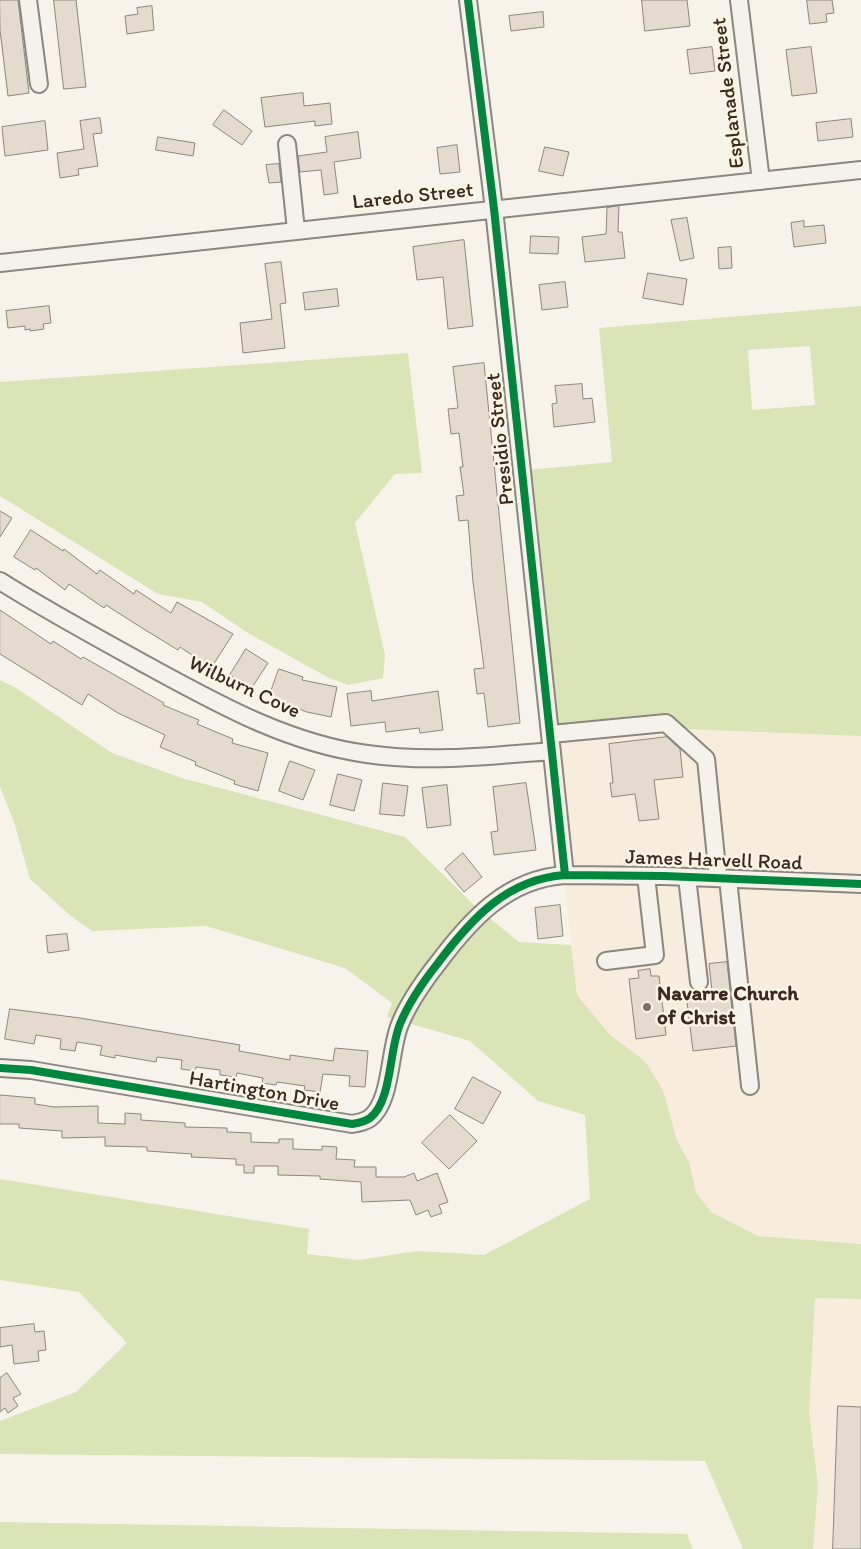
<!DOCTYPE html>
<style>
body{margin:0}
canvas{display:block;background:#f7f3ea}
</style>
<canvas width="861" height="1549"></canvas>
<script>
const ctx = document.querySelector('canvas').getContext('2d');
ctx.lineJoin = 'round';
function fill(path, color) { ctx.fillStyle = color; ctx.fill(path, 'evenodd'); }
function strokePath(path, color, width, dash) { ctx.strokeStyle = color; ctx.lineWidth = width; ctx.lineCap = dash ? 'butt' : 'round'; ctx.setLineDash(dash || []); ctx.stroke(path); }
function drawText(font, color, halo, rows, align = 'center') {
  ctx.font = font + ' Itim,sans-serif'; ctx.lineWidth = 5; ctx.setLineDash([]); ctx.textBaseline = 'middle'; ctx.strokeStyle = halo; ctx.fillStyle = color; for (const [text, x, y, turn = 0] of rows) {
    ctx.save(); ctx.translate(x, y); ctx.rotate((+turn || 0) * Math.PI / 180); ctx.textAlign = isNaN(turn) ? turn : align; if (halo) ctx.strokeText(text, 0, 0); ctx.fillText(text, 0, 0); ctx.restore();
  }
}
fill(new Path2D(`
 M556 724 861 736V877L571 868Z
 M564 883H664L861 891V1244L758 1236 711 1212 696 1192 689 1162 677 1141 663 1090 645 1061 611 1036 577 995Z
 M815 1298 861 1299V1549H813L818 1485 809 1412Z`), '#f8ecdc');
fill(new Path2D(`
 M861 306V736L556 724 529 470 612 462 599 328ZM810 346 815 405 752 410 748 350Z
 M408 353 422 473 395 474 355 523 385 655 383 678 348 685 329 678 248 633 202 602 158 594 0 496V382Z
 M0 680 16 688 112 753 182 778 405 837 476 907C443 940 418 979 395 1019L387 1017 392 1003 345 968 206 926 92 931 71 916 30 879 15 825 0 787Z
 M487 916 519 942 571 945 577 995 611 1036 645 1061 663 1090 677 1141 689 1162 696 1192 711 1212 758 1236 861 1244V1299L815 1298 809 1412 818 1485 813 1549H743L705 1461 0 1454V1421L76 1392 127 1343 79 1292 0 1280V1179L309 1229 307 1254 358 1260 417 1251 484 1255 590 1199 585 1115 538 1101 470 1041 408 1023C425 986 458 945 487 916Z
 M0 1522 687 1534 693 1549H0Z`), '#dae4b7');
const building = new Path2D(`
 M0 0H18L29 93 8 96 0 30Z
 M54 0H76L86 87 64 89Z
 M642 0H687L690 26 645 31Z
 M807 0H832L834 13 826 14 827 22 810 24Z
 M152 6 154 30 127 34 125 16 138 14 137 8Z
 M543 12 544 27 511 31 509 16Z
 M712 47 715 71 690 74 687 50Z
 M811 47 817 93 792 96 786 50Z
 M303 93 304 106 330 103 332 124 315 126V121L265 127 261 98Z
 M224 110 252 131 242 145 213 125Z
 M100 118 102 133 93 134 98 166 78 169 79 175 60 178 57 153 84 149 80 121Z
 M851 119 853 137 818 141 816 123Z
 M45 121 48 150 5 156 2 127Z
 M358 132 361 158 334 162 338 193 324 195 321 170 300 172 298 156 327 152 325 137Z
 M158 137 195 143 193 156 156 150Z
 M457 145 460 172 440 174 437 148Z
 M545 147 569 152 563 176 539 171Z
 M279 164 281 182 269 183 266 165Z
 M619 206 618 232H622L625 258 585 262 582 237 606 234 607 208Z
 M687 218 694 258 680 261 671 220Z
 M804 221V227L824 225 826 243 794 247 791 223Z
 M531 236 559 237 558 254 530 253Z
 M464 240 473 326 448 329 443 277 417 280 413 247Z
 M731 247 732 268 719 269 718 248Z
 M281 262 286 303 280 304 285 348 243 353 240 323 272 319 265 264Z
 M648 273 687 279 683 305 643 298Z
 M565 282 568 307 542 310 539 285Z
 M337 289 339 306 305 310 303 293Z
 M49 306 51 323 43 324 44 329 30 331V329L25 330V326L8 328 6 311Z
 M484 363 520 723 488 727 484 693 477 694 474 669 484 668 473 582 468 520 459 521 456 496 464 495 460 467H463L459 433 451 434 448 409 458 408 453 367Z
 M582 384 583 399 592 398 595 422 554 427 552 404 557 403 555 386Z
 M0 511 12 518 0 537Z
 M31 530 63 551 64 549 97 574 100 570 134 594 136 590 171 613 177 602 233 634 211 668 180 647 178 650 142 628 106 605 104 608 69 584 65 590 36 568 35 570 14 557Z
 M0 610 51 644 53 641 81 659 83 657 164 703 163 705 199 720 197 724 233 739 232 743 268 753 258 791 234 784 235 781 195 765 196 762 160 747 165 735 118 713 88 694 82 705 0 654Z
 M246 649 268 663 251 689 230 675Z
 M279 669 303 677 302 680 337 687 331 717 307 712 269 697Z
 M371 691 372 701 438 691 443 730 420 733 419 728 386 732 385 722 351 726 347 694Z
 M667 737 680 749 683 777 654 780 659 819 639 821 635 794 612 797 610 783H613L609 744Z
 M290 761 315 770 303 800 279 791Z
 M338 774 362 780 354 811 330 805Z
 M383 783 408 786 404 816 380 814Z
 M526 783 536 850 494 855 491 832 498 831 493 787Z
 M447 785 451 825 427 828 422 788Z
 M463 853 482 877 464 892 445 869Z
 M560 905 563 936 538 939 535 908Z
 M67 934 69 950 48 953 46 936Z
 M727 962 736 1046 693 1051 686 994 712 991 709 964Z
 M650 969 651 976H659L666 1035 636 1039 629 979 639 978 638 971Z
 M10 1009 80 1018 240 1045 239 1051 290 1060V1055L333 1061 335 1048 368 1051 365 1087 349 1086 350 1076 323 1074 320 1092 304 1090 305 1086 277 1082 276 1085 262 1083 263 1078 237 1073 236 1077 220 1075V1070L196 1067 195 1071 181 1069 182 1060 157 1057 156 1062 115 1055V1058L100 1055 102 1046 77 1042 75 1051 60 1049 61 1039 36 1035 34 1044 5 1039Z
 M473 1077 501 1092 483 1124 455 1109Z
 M0 1095 35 1098V1104L54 1107 98 1106V1123L125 1124V1113L141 1114V1120L185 1123V1127L227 1128V1132L251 1133V1142L279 1143V1139H293V1149L322 1150V1146L337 1147 336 1159 355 1160 354 1167H376V1177H404L414 1173 417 1181 437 1173 448 1202 439 1205 442 1213 431 1217 428 1210 416 1215 410 1200 362 1202 361 1182 320 1179V1176L278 1175V1166H254V1173H244V1165H236V1159L191 1157 192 1154 147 1151V1147L105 1146V1137L62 1138V1131L19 1128V1124H0Z
 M450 1115 477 1141 449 1169 422 1143Z
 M34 1324 35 1332 44 1331 46 1350 38 1351 39 1361 14 1364 12 1345 0 1347V1328Z
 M7 1373 21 1394 13 1398 18 1406 8 1413 5 1408 0 1412V1378Z
 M838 1406 861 1407V1549H833Z`);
fill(building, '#e4dace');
strokePath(building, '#8b867f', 1);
const minor = new Path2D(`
 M28 0 39 84
 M468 0 494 209 565 875
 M739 0 761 181
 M287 144 296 230
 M0 263 861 170
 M0 581C46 610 94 636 141 662 213 701 285 743 367 754 429 763 491 756 552 751
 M551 734 666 723 706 759 718 878
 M687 877 699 982
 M728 879 750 1086
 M606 961 655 955 646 876
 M0 1068 31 1070 352 1124C358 1123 366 1121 370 1118 392 1101 389 1050 400 1024 409 1002 423 982 438 963 471 919 507 879 565 875L664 876 861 884`);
strokePath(minor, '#8b867f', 20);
strokePath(minor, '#f5f2ec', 16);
strokePath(new Path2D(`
 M468 0 494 209 565 875
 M0 1068 31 1070 352 1124C358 1123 366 1121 370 1118 392 1101 389 1050 400 1024 409 1002 423 982 438 963 471 919 507 879 565 875L664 876 861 884`), '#00873e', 8);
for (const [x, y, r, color] of [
 [647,1007,5,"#7d7065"]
]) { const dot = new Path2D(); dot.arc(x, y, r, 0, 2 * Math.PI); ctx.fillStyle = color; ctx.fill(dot); strokePath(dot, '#fcf5e5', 2); }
drawText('21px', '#3b2a1e', '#fcf5e5', [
 ["Esplanade Street",729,93,-97],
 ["Laredo Street",413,197,-6],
 ["Presidio Street",501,439,-96],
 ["Wilburn Cove",244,688,25],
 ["James Harvell Road",714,861,2],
 ["Hartington Drive",264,1092,10]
]);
drawText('bold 21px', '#3b2a1e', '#fcf5e5', [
 ["Navarre Church",657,995],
 ["of Christ",657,1019]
], 'left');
</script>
